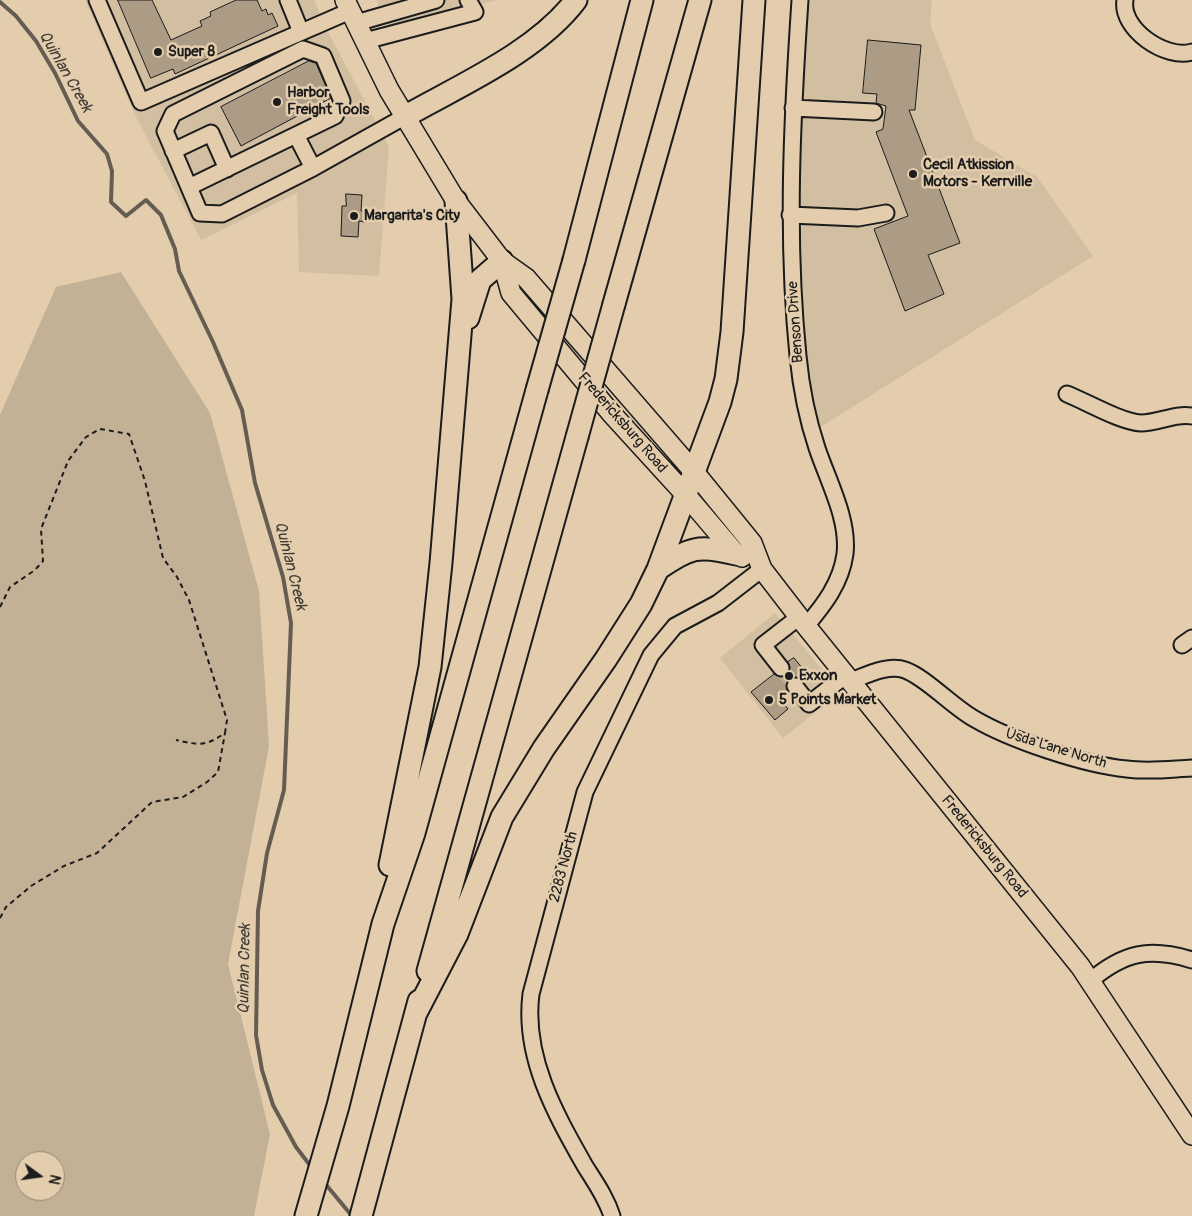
<!DOCTYPE html>
<style>
body{margin:0}
#map{position:relative;width:1192px;height:1216px;overflow:hidden;background:#e3cdad;font-family:Pangolin,sans-serif}
canvas{display:block}
.north{position:absolute;left:15px;top:1151px;width:50px;height:50px;box-sizing:border-box;background:#e3cdad;border:1px solid #938673;border-radius:50%;rotate:104deg;font-size:14px;font-weight:700;line-height:20px;text-align:center;color:#1c1c1c}
.north::after{content:'';display:block;margin:auto;width:18px;height:22px;background:#1c1c1c;clip-path:polygon(50% 0,100% 100%,50% 72%,0 100%)}
</style>
<div id="map">
<canvas width="1192" height="1216"></canvas>
<div class="north">N</div>
</div>
<script>
const ctx = document.querySelector('canvas').getContext('2d');
ctx.lineJoin = 'round';
function fill(path, color) { ctx.fillStyle = color; ctx.fill(path, 'evenodd'); }
function strokePath(path, color, width, dash) { ctx.strokeStyle = color; ctx.lineWidth = width; ctx.lineCap = dash ? 'butt' : 'round'; ctx.setLineDash(dash || []); ctx.stroke(path); }
function drawText(font, color, halo, rows, align = 'center') {
  ctx.font = font + ' Pangolin,sans-serif'; ctx.lineWidth = 5; ctx.setLineDash([]); ctx.textBaseline = 'middle'; ctx.strokeStyle = halo; ctx.fillStyle = color; for (const [text, x, y, turn = 0] of rows) {
    ctx.save(); ctx.translate(x, y); ctx.rotate((+turn || 0) * Math.PI / 180); ctx.textAlign = isNaN(turn) ? turn : align; if (halo) ctx.strokeText(text, 0, 0); ctx.fillText(text, 0, 0); ctx.restore();
  }
}
fill(new Path2D(`
 M85 0H314L326 28 389 147 379 276 299 272 297 193 201 240 135 115Z
 M376 0H497L390 31Z
 M805 0H932L930 24 975 140 1037 177 1093 256 819 428 808 384 796 245Z
 M775 613 841 692 783 738 720 658Z`), '#d2bea1');
fill(new Path2D(`
 M121 272 210 413 259 591 269 746 228 964 270 1134 254 1216H0V415L56 287ZM25 1161H55V1191H25Z`), '#c2b195');
strokePath(new Path2D(`
 M0 2 16 16 36 41 55 73 78 121 107 154 112 171 111 202 126 216 146 200 161 215 175 249 179 271 213 342 242 410 255 483 283 577 291 623 284 790 267 853 258 911 256 1035 262 1070 273 1105 296 1147 312 1168
 M323 1181 352 1216`), '#655d52', 4);
const building = new Path2D(`
 M118 0H152L171 40 202 26 200 21 211 16 210 12 236 0H257L262 11 266 9 268 15 272 13 278 26 175 74 173 69 151 78Z
 M868 40 921 45 915 110H909L960 243 928 255 944 294 905 311 874 229 908 216 876 132 883 129 886 106 876 103 877 94 863 93Z
 M309 61 316 63 331 98 241 146 221 107Z
 M346 194 362 195 361 211 366 212 365 222 359 221 358 237 341 236 342 206H346Z
 M794 658 808 675 802 680 793 677 787 682V691L779 698 788 709 775 720 751 692 774 674 782 677 787 675 790 667 788 662Z`);
fill(building, '#ac9c85');
strokePath(building, '#1c1c1c', 1);
strokePath(new Path2D(`
 M781 668 795 686`), '#bbaa90', 15, [15, 8]);
const minor = new Path2D(`
 M97 0 141 102 350 11
 M288 0 301 32
 M800 0C792 119 786 237 798 356 801 387 807 418 817 448 828 481 849 519 845 554 841 583 824 605 806 626
 M1125 0C1120 29 1166 60 1192 52
 M356 23 436 0
 M365 41 475 12 468 0
 M793 108 874 112
 M296 135 313 168
 M173 151 211 133 227 169
 M189 187 335 116 342 101 323 56 303 49 173 114 165 131 200 213 222 214 313 168 404 117
 M790 215 858 218 886 213
 M1067 394C1087 402 1121 422 1141 423 1158 423 1175 413 1192 416
 M1182 645 1192 638
 M781 668 763 645 799 617
 M851 681C867 675 888 664 905 670 925 677 952 706 973 718 1010 740 1084 765 1127 769 1149 772 1171 769 1192 768
 M795 686 809 704 846 675
 M1090 981C1124 952 1150 947 1192 960
 M612 1216C606 1197 595 1182 585 1166 555 1113 523 1057 531 994L585 792 651 655 675 626 718 603 762 569`);
const major = new Path2D(`
 M345 0 389 90 456 201 502 261 526 278 695 473 752 543 762 569 806 626 1080 966 1192 1135
 M502 261 511 293 611 413 685 494 736 554 742 557`);
const highway = new Path2D(`
 M404 117C460 85 537 52 576 0
 M574 260 642 0
 M614 304 700 0
 M468 318 480 280 502 261
 M658 569C690 548 697 544 736 554
 M390 865 430 667 441 563 463 299 456 201
 M428 971 577 437
 M416 1013 457 934 502 817 544 748 606 659 641 604 658 569 720 402 726 379 732 332 754 0
 M306 1216 338 1106 383 924 414 833 537 390
 M361 1216 419 1001`);
strokePath(minor, '#1c1c1c', 19);
strokePath(major, '#1c1c1c', 22);
strokePath(highway, '#1c1c1c', 25);
strokePath(new Path2D(`
 M0 607 10 587 35 570 43 561 41 529 68 461 86 437 100 429 129 434 145 481 163 558 177 577 189 600 227 720 225 733C205 747 199 745 176 740
 M0 918 6 907 31 886 64 866 97 853 152 802 183 797 207 782 218 772 225 733`), '#1c1c1c', 2, [5, 4]);
strokePath(minor, '#e3cdad', 15);
strokePath(major, '#e3cdad', 19);
strokePath(highway, '#e3cdad', 21);
const highwayBridge = new Path2D(`
 M537 390 574 260
 M577 437 614 304`);
strokePath(highwayBridge, '#1c1c1c', 25, []);
strokePath(highwayBridge, '#e3cdad', 21);
for (const [x, y, r, color] of [
 [158,52,5,"#1c1c1c"],
 [277,102,5,"#1c1c1c"],
 [913,174,5,"#1c1c1c"],
 [354,216,5,"#1c1c1c"],
 [789,676,5,"#1c1c1c"],
 [769,700,5,"#1c1c1c"]
]) { const dot = new Path2D(); dot.arc(x, y, r, 0, 2 * Math.PI); ctx.fillStyle = color; ctx.fill(dot); strokePath(dot, '#e3cdad', 2); }
drawText('bold 15px', '#1c1c1c', '#e3cdad', [
 ["Super 8",168,52],
 ["Harbor",287,93],
 ["Freight Tools",287,110],
 ["Cecil Atkission",923,165],
 ["Motors - Kerrville",923,182],
 ["Margarita's City",364,216],
 ["Exxon",799,676],
 ["5 Points Market",779,700]
], 'left');
drawText('15px', '#1c1c1c', '#e3cdad', [
 ["Benson Drive",796,322,-94],
 ["Fredericksburg Road",622,423,49],
 ["Usda Lane North",1056,749,17],
 ["Fredericksburg Road",984,847,51],
 ["2283 North",564,867,-75]
]);
drawText('italic 16px', '#413d37', '#e3cdad', [
 ["Quinlan Creek",65,72,60],
 ["Quinlan Creek",290,566,76],
 ["Quinlan Creek",245,969,-89]
]);
</script>
